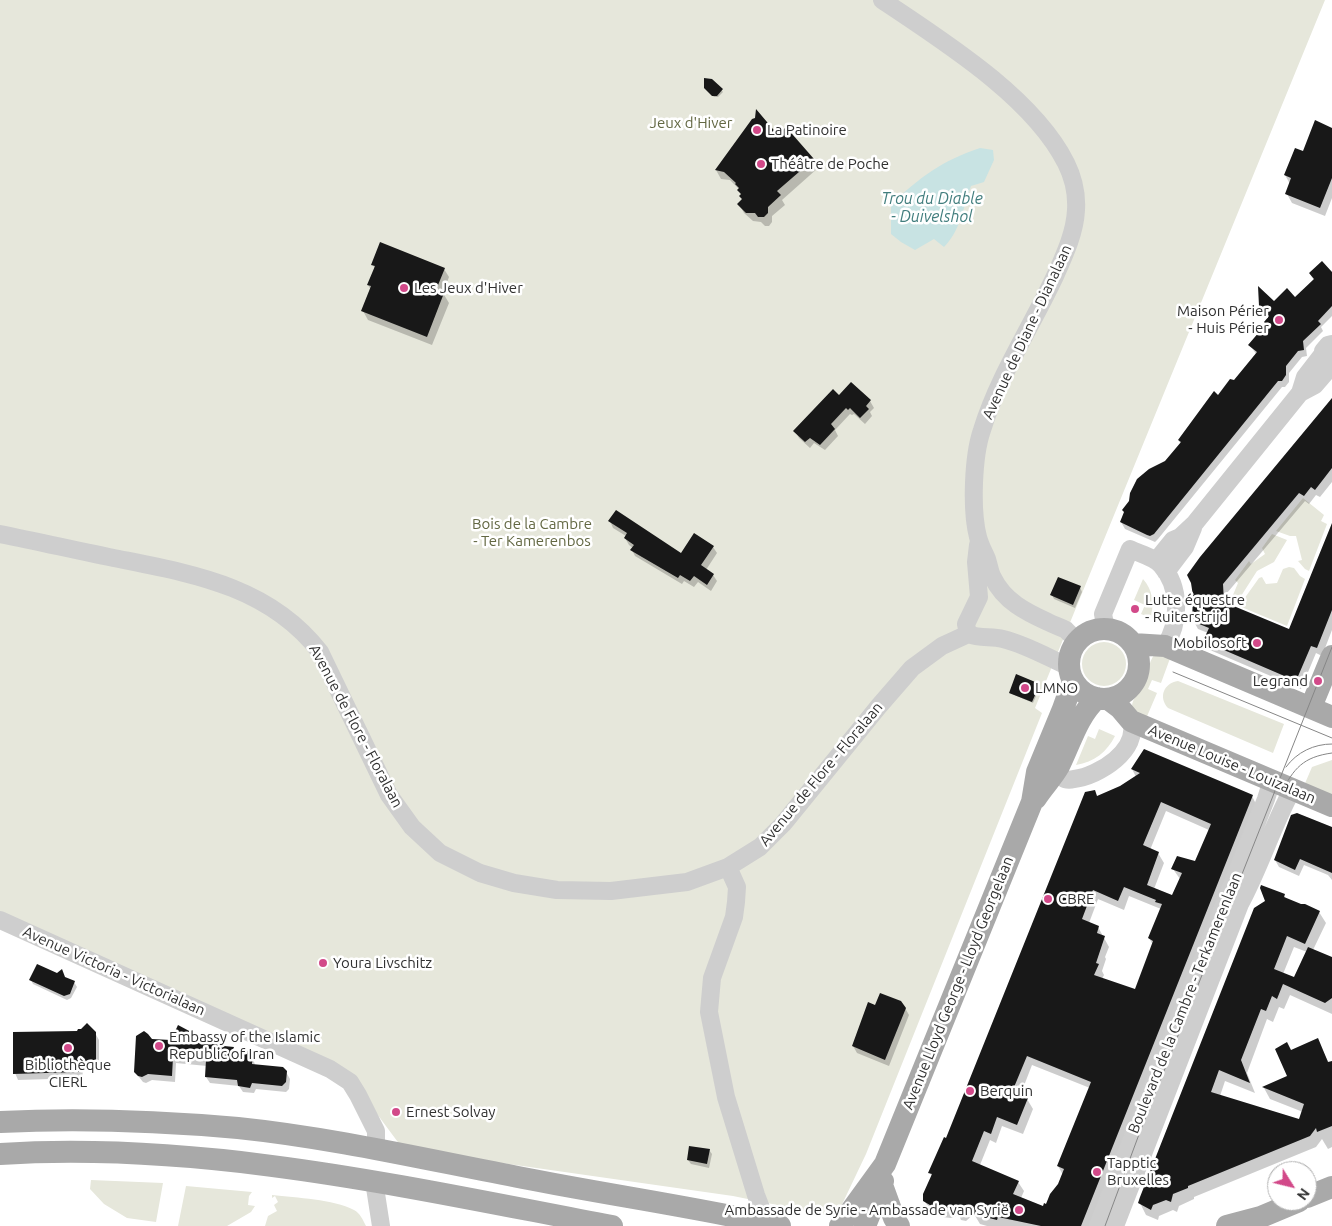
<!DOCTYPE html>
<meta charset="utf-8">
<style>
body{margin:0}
#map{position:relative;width:1332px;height:1226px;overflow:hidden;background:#fff;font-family:Ubuntu,sans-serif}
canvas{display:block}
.north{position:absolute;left:1267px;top:1161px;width:50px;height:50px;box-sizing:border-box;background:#fff;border:1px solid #adadad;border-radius:50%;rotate:126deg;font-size:14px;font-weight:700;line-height:20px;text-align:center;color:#313131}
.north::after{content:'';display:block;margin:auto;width:18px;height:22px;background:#d24989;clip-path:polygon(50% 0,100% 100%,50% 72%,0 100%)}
</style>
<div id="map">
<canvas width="1332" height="1226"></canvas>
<div class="north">N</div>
</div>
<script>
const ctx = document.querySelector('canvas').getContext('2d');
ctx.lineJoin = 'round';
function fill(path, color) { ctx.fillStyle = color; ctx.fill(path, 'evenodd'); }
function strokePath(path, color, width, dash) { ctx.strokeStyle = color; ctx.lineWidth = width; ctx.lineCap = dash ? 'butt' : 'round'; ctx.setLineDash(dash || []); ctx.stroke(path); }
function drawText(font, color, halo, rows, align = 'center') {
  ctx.font = font + ' Ubuntu,sans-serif'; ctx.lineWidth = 5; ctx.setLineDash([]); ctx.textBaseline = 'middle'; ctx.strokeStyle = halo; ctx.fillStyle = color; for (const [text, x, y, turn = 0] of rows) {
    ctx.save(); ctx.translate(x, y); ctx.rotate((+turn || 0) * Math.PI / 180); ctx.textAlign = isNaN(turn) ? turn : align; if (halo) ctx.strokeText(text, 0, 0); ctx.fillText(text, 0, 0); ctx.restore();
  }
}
fill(new Path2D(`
 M0 0H1325L1035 708 1042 713 866 1154 836 1217 733 1196 403 1149 360 1091 0 914Z
 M1303 498 1324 515 1321 521 1327 524 1309 571 1305 569 1298 561 1302 560 1296 536H1290L1276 531Z
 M1272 534 1287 540 1274 562 1257 571 1236 604 1230 602 1238 583 1235 580 1249 561 1251 564 1265 554 1262 548Z
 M1289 567 1294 568 1300 576 1305 579 1287 626 1239 606 1259 578 1262 577 1266 584 1277 583 1283 569Z
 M1143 579C1153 590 1154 603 1151 618L1141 614 1145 605 1134 600Z
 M1082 664a22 22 0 1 1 44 0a22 22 0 1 1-44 0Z
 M1172 653 1161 683 1152 680 1148 689 1157 693 1145 721 1132 707C1132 698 1139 693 1144 685 1149 675 1147 663 1155 654Z
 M1178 681 1284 724 1273 753 1168 708C1158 697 1164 683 1178 681Z
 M1099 729 1115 736C1107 752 1094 762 1076 765L1088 736 1095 739Z
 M1332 760V796L1303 788 1312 767Z
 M91 1180 163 1183 156 1222 127 1218 104 1204 90 1189Z
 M186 1186 252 1192 249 1196 248 1205 255 1206 251 1212 227 1226H178Z
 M272 1195C297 1198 333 1199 354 1210 360 1213 363 1220 366 1226H265L268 1216 277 1211 274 1205 278 1202 275 1196 272 1198Z`), '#e6e7db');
fill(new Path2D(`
 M980 148 993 150 994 160 984 182 971 186C963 207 961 230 944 247L934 239 915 250 901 242 891 234V204C921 177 941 161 980 148Z`), '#c8e3e3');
fill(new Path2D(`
 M712 80 723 92 718 97H714L706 89Z
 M1332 129V198L1325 216 1292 203 1287 194 1290 184 1285 175 1303 153Z
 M778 137 813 159 818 168 782 200 785 205 772 216V222L769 226H765L761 222 753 221 744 213 739 204 743 200 739 189 730 180 721 179 716 170Z
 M373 265 444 269 449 277 443 293 449 303 432 345 368 320 363 311 371 290 368 285 375 269Z
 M1332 273V316L1321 327 1323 331 1306 348 1307 356 1302 357 1289 373V382L1285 387H1282L1158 539 1155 542 1125 529 1121 522 1181 444 1179 441 1218 396 1235 381 1256 354 1250 345 1267 325 1269 318 1261 306 1295 299 1314 280 1310 274Z
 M851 384 870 401 874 408 870 412 872 416 865 424 854 414 852 415 850 414 835 430 838 436 825 450 814 443 810 448 799 438 795 431 839 396Z
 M1332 400V482L1320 497 1316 495 1309 504 1305 501 1227 593 1228 605 1290 630 1332 525V630L1322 656 1316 653 1301 689 1210 650 1205 641 1208 633 1198 629 1193 620Z
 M610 521 681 554 713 547 717 553 706 570 713 575 717 581 711 591 698 582 694 587 684 581 682 584 635 556 632 550 633 548 629 545 625 538 626 536 613 528Z
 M1080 587 1082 592 1075 608 1054 599 1052 595Z
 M1039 685 1040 687 1033 703 1010 693Z
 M1132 769 1252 796 1257 806 1090 1226H987L980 1224 974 1214 966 1221 961 1220 959 1215 951 1218 942 1217 930 1210 924 1200 932 1177 930 1173 947 1140 1097 797 1121 787 1136 777ZM1166 811 1209 830 1195 863 1173 869 1180 879 1173 897 1154 889 1164 863 1158 853 1150 850ZM1129 896 1161 909 1149 938 1153 945 1136 991 1102 979 1104 975 1102 971 1106 959 1105 957 1109 947 1098 927 1089 923 1098 899 1124 910ZM1032 1065 1090 1088 1058 1166 1063 1175 1060 1185 1043 1208 1021 1198 1024 1191 1018 1182 980 1165 990 1140 996 1143 1002 1126 1023 1134 1033 1109 1027 1099 1020 1096Z
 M1332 828V880L1328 875 1304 865 1299 876 1279 867 1275 860Z
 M1284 895 1286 899 1319 912 1326 923 1313 950 1332 959V1014L1290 995 1284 1009 1279 1007 1273 1022 1267 1019 1247 1073 1255 1093 1225 1081 1220 1096 1300 1121 1303 1112 1270 1099 1264 1088 1288 1077 1291 1051 1317 1040 1329 1063 1332 1062V1147L1328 1149 1322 1139 1316 1147 1194 1197V1199L1179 1206 1177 1212 1173 1210 1159 1216 1158 1220 1146 1215 1140 1203ZM1294 947 1307 952 1295 978 1283 974Z
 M65 978 74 982 77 987 71 998 67 1000 33 984 31 980Z
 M876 1007 905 1008 909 1015 889 1066 857 1053 853 1046Z
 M78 1032 95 1033 99 1040V1067L94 1071H83L82 1078 18 1080 15 1073Z
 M151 1040 223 1043 226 1048H233L234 1051 252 1055 255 1065 286 1072 290 1079 289 1089 286 1092 256 1089 254 1093 243 1092 239 1086 210 1083 206 1077 207 1066 176 1063 175 1082 152 1080 146 1083 143 1082 135 1072Z
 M709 1150 712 1154 709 1168 691 1164 688 1160Z`), '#0003');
fill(new Path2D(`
 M704 78 712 79 723 89 717 96H712L704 88Z
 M756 109 778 135 786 127 814 159 777 191 781 195 768 207V213L764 217H758L755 213H746L737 204 742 199 739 196 741 194 737 190 739 188 735 184 736 183 724 172 715 170 752 119 755 118Z
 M1315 120 1332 128V178L1320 208 1285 194 1291 178 1284 175 1295 148 1303 151Z
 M380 242 445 268 436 290 444 293 427 337 361 311 371 286 367 285 375 266 371 265Z
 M1322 261 1332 272V306L1318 321 1321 324 1303 341 1304 350 1298 351 1286 366V375L1282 381H1278L1154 534 1150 536 1147 535 1120 522 1124 512 1122 510 1129 501 1130 493 1137 479 1149 469 1165 461 1181 442 1178 440 1214 391 1218 395 1230 379 1234 380 1257 352 1248 345 1266 324 1264 322 1269 316 1259 306 1258 286 1274 301 1287 288 1295 297 1314 279 1309 273Z
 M851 382 871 400 866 406 869 409 860 418 850 408 848 410 846 408 831 424 835 429 820 445 810 438 805 442 793 431 833 389 839 395Z
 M1332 398V468L1315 490 1311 487 1304 496 1299 493 1223 584 1224 602 1289 629 1332 523V610L1317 648 1311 646 1296 681 1203 641 1209 628 1192 621 1193 596 1191 583 1187 575 1200 557Z
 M616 510 681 553 694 533 714 546 701 565 714 574 707 585 694 576 690 581 680 575 678 578 630 550 634 545 624 538 627 533 608 521Z
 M1058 577 1081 586 1073 605 1050 595Z
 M1016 674 1040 684 1032 702 1009 693Z
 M1144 749 1253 795 1081 1226H1041L998 1217 997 1220 973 1214 968 1205 960 1212 954 1211 952 1206 945 1209 935 1208 923 1201V1194L932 1174 928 1173 944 1137 946 1138 1085 792 1095 790 1097 796 1120 786 1140 773 1131 769ZM1161 802 1211 824 1195 861 1177 856 1171 869 1182 873 1172 895 1147 885 1159 852 1143 845ZM1124 887 1156 900 1155 902 1162 904 1148 938 1153 941 1135 989 1094 975 1099 964 1096 963 1105 936 1097 933 1099 926 1082 919 1093 890 1118 901ZM1027 1056 1091 1082 1057 1166 1064 1169 1058 1184 1050 1194 1046 1204 1044 1203 1043 1206 1013 1194 1019 1181 972 1161 984 1131 991 1134 997 1117 1017 1125 1028 1098 1012 1092Z
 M1297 813 1332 827V873L1300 859 1295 870 1274 860 1291 815Z
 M1261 885 1285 894 1284 897 1301 904H1305L1320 911 1305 944 1287 936 1274 969 1294 977 1308 947 1332 957V998L1325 1003 1283 984 1277 999 1272 996 1266 1011 1261 1009 1241 1060 1250 1083 1219 1070 1211 1092 1299 1119 1304 1104 1262 1087 1287 1076 1275 1049 1287 1042 1291 1050 1318 1038 1328 1062 1332 1061V1126L1317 1132 1316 1128 1310 1136 1188 1186V1188L1173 1194 1171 1202 1166 1200 1153 1205 1151 1210 1138 1203 1140 1197 1254 908 1265 901 1260 888Z
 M37 964 57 973 62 969 65 977 75 981 70 994 64 996 29 980Z
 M880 993 901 1001 906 1008 885 1060 852 1046 868 1002 875 1005Z
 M87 1023 96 1032V1060L90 1065 79 1064V1072L13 1074V1032L77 1031 78 1029H81Z
 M178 1025 208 1041 224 1042V1046L234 1047 233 1050 250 1051 253 1055 252 1064 283 1067 287 1071 286 1082 282 1086 252 1083 250 1088 238 1086 237 1080 205 1077 206 1060 173 1057 172 1076 148 1074 142 1077 138 1076 134 1072 136 1036 144 1031 148 1034 152 1039 171 1040Z
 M689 1146 710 1149 707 1164 687 1160Z`), '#181818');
strokePath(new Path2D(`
 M882 0C943 41 1033 97 1066 163 1073 177 1077 194 1076 210 1075 232 1065 254 1056 274 1032 326 999 375 982 430 973 456 971 510 978 537 980 545 984 552 987 559 989 565 990 573 993 578 1004 601 1026 612 1048 622 1054 625 1061 627 1066 630 1070 634 1074 638 1077 642
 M1329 363 1324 358 1323 351 1328 345 1332 344
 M1300 393 1315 385 1332 365
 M0 534C40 542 79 551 119 559 194 574 270 587 320 652L389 795 412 827 440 853 480 873 514 883 557 890 611 891 687 882 728 867 760 847 783 824 879 706 912 668 942 646 968 634
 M978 545 976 562 979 597 966 624 968 634C980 639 991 636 1003 639 1027 645 1047 657 1069 667
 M1156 561 1173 540 1180 537 1195 523 1300 393 1305 377 1322 355
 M1166 572 1185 547 1193 528
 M1106 629 1103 614 1130 549C1140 554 1154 557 1161 565 1181 587 1180 623 1165 646
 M1058 768C1059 771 1059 775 1063 778 1066 780 1070 780 1074 779 1099 776 1140 750 1131 721
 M728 867 737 887 736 902 734 917 712 978 709 1012 726 1097 756 1195 761 1208
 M0 920 330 1069 350 1082 358 1095 376 1131V1149
 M374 1181 381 1226
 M1098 1226 1266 799 1272 780
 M1115 1226 1240 904C1260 867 1272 827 1292 790`), '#cecece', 18);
strokePath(new Path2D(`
 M1069 664a35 35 0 1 1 70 0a35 35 0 1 1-70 0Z
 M1133 644 1165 646 1332 717
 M1108 699 1120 708 1131 721 1332 806
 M1311 707 1332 656
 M1036 798C1043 787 1053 777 1059 766 1071 742 1077 717 1097 698
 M0 1122C79 1118 159 1121 238 1128 334 1138 428 1160 523 1178 609 1195 695 1207 780 1226
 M0 1154C207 1141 410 1188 612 1226
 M882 1185 894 1218 899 1226
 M1307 1197 1332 1187
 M840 1226 885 1164 1032 802 1037 772 1063 709 1073 681
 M865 1226 883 1181
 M1227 1226 1261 1217 1299 1201`), '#a9a9a9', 22);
strokePath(new Path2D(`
 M1173 672 1332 738
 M1286 767C1297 752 1314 744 1332 744
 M1281 793C1294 768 1303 757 1332 753
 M1105 1226 1141 1129 1332 647`), '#868686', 1);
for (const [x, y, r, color] of [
 [757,130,5,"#d24989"],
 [761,164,5,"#d24989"],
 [404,288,5,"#d24989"],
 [1279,320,5,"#d24989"],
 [1135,609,5,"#d24989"],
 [1257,643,5,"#d24989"],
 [1318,681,5,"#d24989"],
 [1025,688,5,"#d24989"],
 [1048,899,5,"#d24989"],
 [323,963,5,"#d24989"],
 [159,1046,5,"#d24989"],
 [68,1048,5,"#d24989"],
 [970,1091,5,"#d24989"],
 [396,1112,5,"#d24989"],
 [1097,1172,5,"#d24989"],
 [1019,1210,5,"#d24989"]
]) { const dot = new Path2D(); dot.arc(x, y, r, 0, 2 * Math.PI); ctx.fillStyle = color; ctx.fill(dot); strokePath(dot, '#fff', 2); }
drawText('15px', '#636843', '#fff', [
 ["Jeux d'Hiver",691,123],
 ["Bois de la Cambre",532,524],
 ["- Ter Kamerenbos",532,541]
]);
drawText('15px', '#313131', '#fff', [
 ["La Patinoire",767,130],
 ["Théâtre de Poche",771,164],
 ["Les Jeux d'Hiver",414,288],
 ["Maison Périer",1269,311,"right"],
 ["- Huis Périer",1269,328,"right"],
 ["Lutte équestre",1145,600],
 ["- Ruiterstrijd",1145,617],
 ["Mobilosoft",1247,643,"right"],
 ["Legrand",1308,681,"right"],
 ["LMNO",1035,688],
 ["CBRE",1058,899],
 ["Youra Livschitz",333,963],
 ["Embassy of the Islamic",169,1037],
 ["Republic of Iran",169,1054],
 ["Bibliothèque",68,1065,"center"],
 ["CIERL",68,1082,"center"],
 ["Berquin",980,1091],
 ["Ernest Solvay",406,1112],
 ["Tapptic",1107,1163],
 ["Bruxelles",1107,1180],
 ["Ambassade de Syrie - Ambassade van Syrië",1009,1210,"right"]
], 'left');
drawText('15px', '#313131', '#fff', [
 ["Avenue de Diane - Dianalaan",1027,332,-65],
 ["Avenue de Flore - Floralaan",356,726,62],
 ["Avenue Louise - Louizalaan",1232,764,23],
 ["Avenue de Flore - Floralaan",821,774,-50],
 ["Avenue Victoria - Victorialaan",114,971,24],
 ["Avenue Lloyd George - Lloyd Georgelaan",958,983,-68],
 ["Boulevard de la Cambre - Terkamerenlaan",1185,1003,-68]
]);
drawText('italic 16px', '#427e7e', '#fff', [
 ["Trou du Diable",932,199],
 ["- Duivelshol",932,217]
]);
</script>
